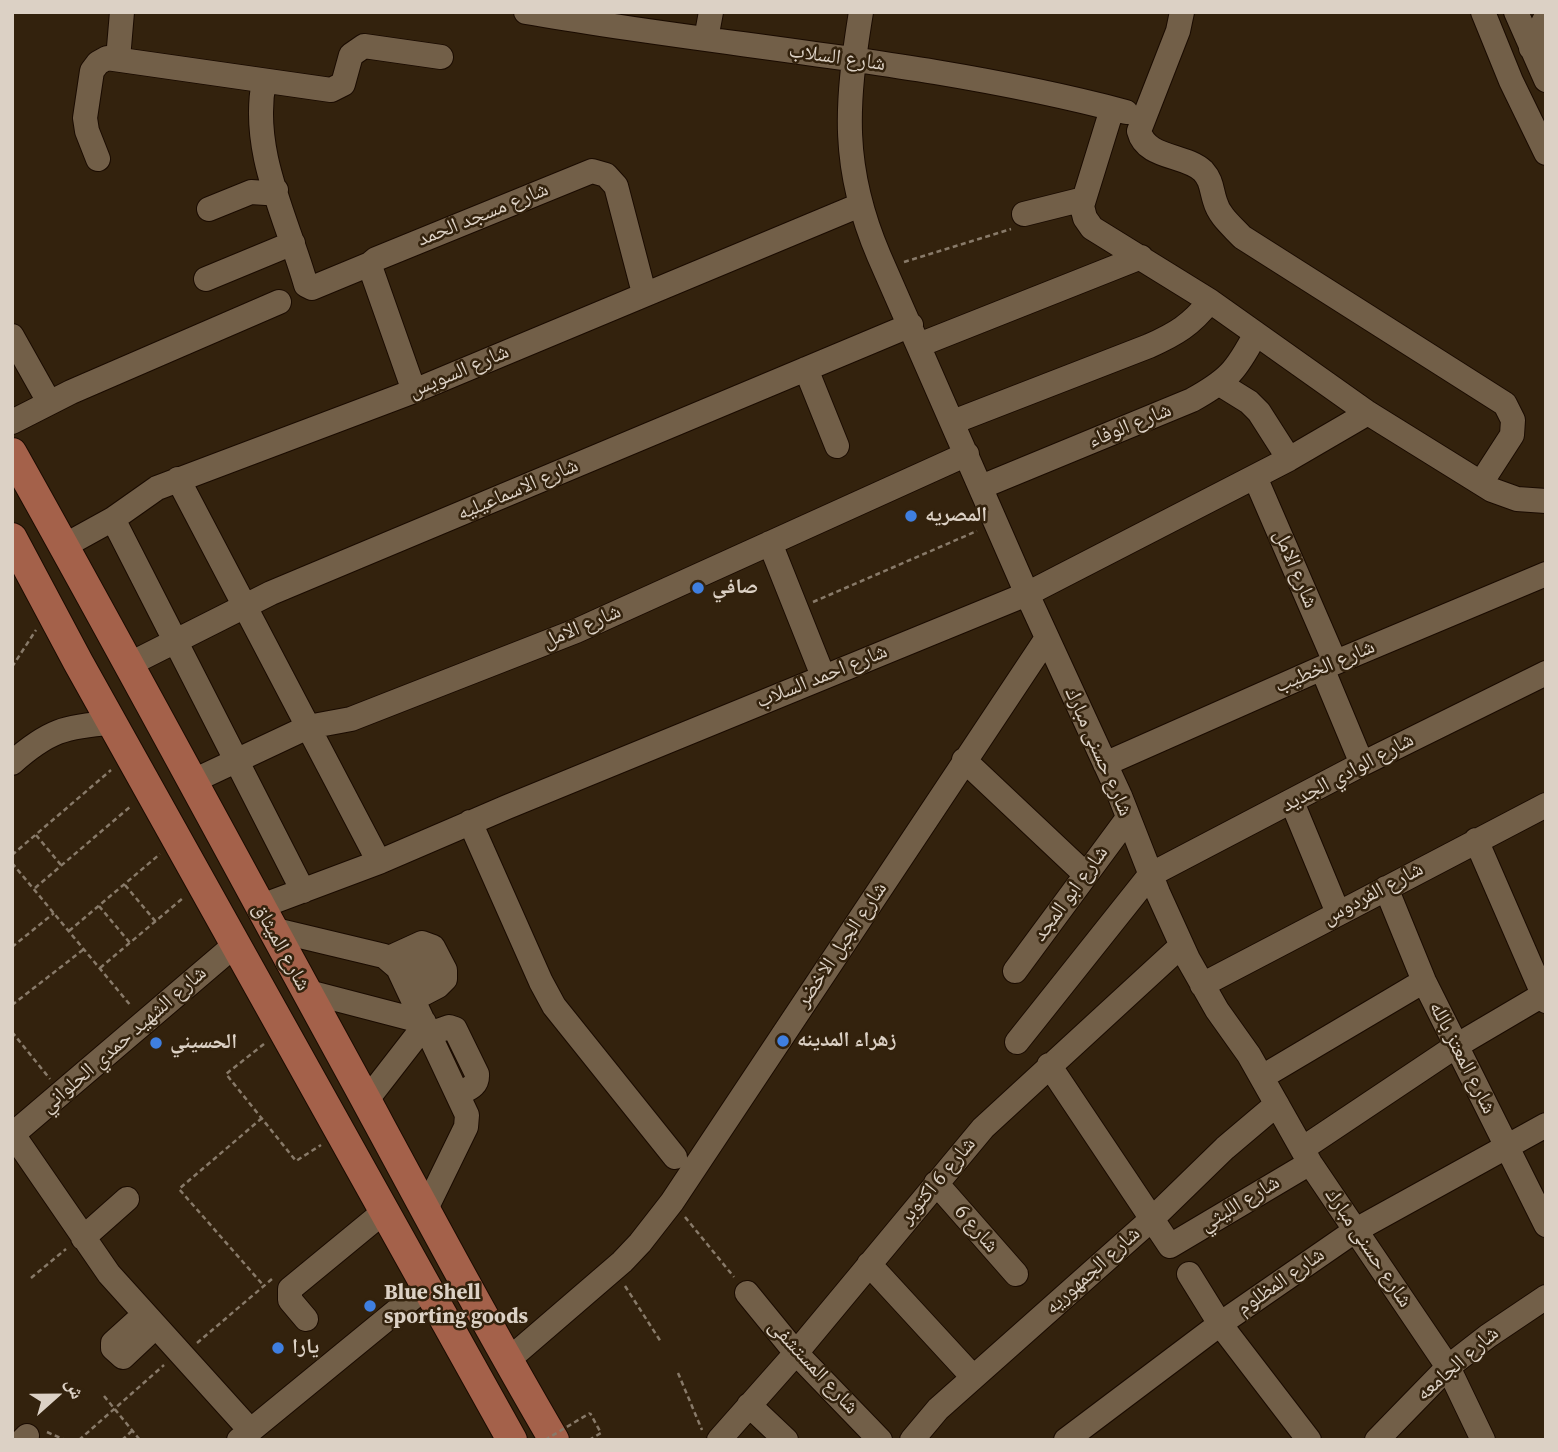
<!DOCTYPE html>
<meta charset="utf-8">
<style>
body{margin:0}
#map{position:relative;width:1558px;height:1452px;overflow:hidden;background:#33220d;font-family:"Source Serif 4","Noto Naskh Arabic",serif}
canvas{display:block}
.frame{position:absolute;inset:0;border:14px solid #dcd1c5;pointer-events:none}
.north{position:absolute;left:21px;top:1361px;width:70px;height:70px;-webkit-text-stroke:5px #33220d;paint-order:stroke;rotate:69deg;font-size:19px;font-weight:700;line-height:28px;text-align:center;color:#dcd1c5}
.north::after{content:'';display:block;margin:auto;width:24px;height:32px;background:#dcd1c5;clip-path:polygon(50% 0,100% 100%,50% 72%,0 100%)}
</style>
<div id="map">
<canvas width="1558" height="1452"></canvas>
<div class="frame"></div>
<div class="north">ش</div>
</div>
<script>
const ctx = document.querySelector('canvas').getContext('2d');
ctx.lineJoin = 'round';
function strokePath(path, color, width, dash) { ctx.strokeStyle = color; ctx.lineWidth = width; ctx.lineCap = dash ? 'butt' : 'round'; ctx.setLineDash(dash || []); ctx.stroke(path); }
function drawText(font, color, halo, rows, align = 'center') {
  ctx.font = font + ' "Source Serif 4","Noto Naskh Arabic",serif'; ctx.lineWidth = 5; ctx.setLineDash([]); ctx.textBaseline = 'middle'; ctx.strokeStyle = halo; ctx.fillStyle = color; for (const [text, x, y, turn = 0] of rows) {
    ctx.save(); ctx.translate(x, y); ctx.rotate((+turn || 0) * Math.PI / 180); ctx.textAlign = isNaN(turn) ? turn : align; if (halo) ctx.strokeText(text, 0, 0); ctx.fillText(text, 0, 0); ctx.restore();
  }
}
const minor = new Path2D(`
 M526 12C725 47 930 60 1126 112
 M861 12C846 105 841 167 879 256L1027 594 1120 796 1158 893 1188 959 1217 1010 1249 1055 1310 1163 1448 1367 1483 1440
 M1182 12 1178 31 1139 131C1146 159 1185 154 1203 171 1212 181 1211 189 1215 201 1219 216 1232 226 1242 237L1505 404 1513 420 1512 435 1481 483
 M1483 12 1511 81 1546 153
 M1516 12 1546 80
 M706 39 711 12
 M1531 48 1546 17
 M118 59 122 12
 M264 81C250 152 287 218 306 285L312 288 370 264
 M1112 109 1082 206 1085 218 1092 228 1210 301 1368 413 1492 490 1517 499 1546 501
 M98 159 87 131 85 118 92 71 98 63 107 58 331 90 343 84 351 55 364 46 441 57
 M209 209 251 192 266 193 276 190
 M1024 214 1084 199
 M206 279 293 243
 M12 336 49 402
 M919 345 1141 257
 M806 369 837 446
 M1220 384 1249 402 1259 412 1289 459
 M414 391 371 269 370 264 376 259 592 171 606 175 616 186 644 293
 M12 422 71 392 279 302
 M953 422 1149 346C1176 334 1191 325 1210 301
 M1255 477 1335 662
 M178 479 379 862
 M981 487 1192 400C1228 380 1236 371 1255 335
 M113 519 303 891
 M770 543 823 676
 M64 546 113 519 157 488 414 391 860 205
 M130 664 271 593 911 325
 M1322 668 1362 764
 M964 760 1085 874
 M12 763C48 731 65 726 112 723
 M1105 764 1322 668 1546 574
 M191 782 308 727 351 719 576 631 967 454
 M1292 802 1338 913
 M470 822 541 982 554 1006 675 1157
 M1476 840 1546 1001
 M1386 888 1424 981 1546 1225
 M259 907 379 862 507 807 1027 594 1289 459 1368 413
 M271 929 384 956 398 968 467 1115 466 1127 425 1211
 M413 947 434 988
 M389 958 422 943 433 947 445 970V979L438 986 413 999
 M1015 971 1128 818
 M1202 985 1546 805
 M305 991 424 1022
 M429 1034 449 1027 455 1029 477 1074C478 1087 467 1089 458 1094
 M1017 1042 1150 875 1362 764 1546 673
 M1049 1065 1170 1246 1310 1163
 M1262 1077 1424 981
 M366 1101 425 1025
 M12 1133 109 1274 250 1430
 M12 1135 236 944
 M1302 1149 1456 1046 1546 993
 M936 1183 1016 1274
 M83 1238 127 1199
 M869 1264 973 1377
 M1189 1274 1220 1324 1309 1440
 M747 1293 796 1353 880 1440
 M145 1314 113 1343V1348L123 1357 156 1326
 M306 1319 290 1300V1289L386 1210
 M507 1361 622 1262 640 1243 672 1202 1047 638
 M749 1405 786 1440
 M23 1440 27 1436
 M239 1440 427 1286
 M719 1440 796 1353 983 1128 1181 946
 M912 1440 938 1409 1153 1218 1225 1148 1277 1104
 M1066 1440 1220 1324 1356 1230 1546 1125
 M1377 1440 1448 1367 1488 1336 1546 1297`);
const major = new Path2D(`
 M12 453C132 667 247 883 365 1098 427 1213 488 1327 554 1440
 M12 538 78 662 512 1440`);
strokePath(minor, '#1a0b00', 26);
strokePath(major, '#1a0b00', 32);
strokePath(new Path2D(`
 M904 262 1011 229
 M813 602 977 531
 M12 667 36 630
 M36 835 61 865
 M12 855 111 770
 M12 863 131 1006
 M125 885 156 922
 M35 888 131 806
 M99 906 130 943
 M69 931 160 854
 M12 947 54 913
 M100 968 183 898
 M12 1005 84 949
 M12 1032 50 1079
 M264 1044 226 1074 296 1161 321 1145
 M262 1118 179 1189 264 1286
 M685 1217 734 1277
 M31 1278 66 1249
 M625 1286 661 1342
 M197 1343 272 1279
 M678 1373 702 1430
 M104 1396 140 1440
 M47 1432 65 1440
 M79 1440 164 1365
 M122 1440 133 1430
 M589 1440 601 1433 590 1413`), '#887a69', 2.5, [5, 3.5]);
strokePath(minor, '#725f48', 24);
strokePath(major, '#a4614a', 30);
strokePath(new Path2D(`
 M545 1440 590 1413`), '#887a69', 2.5, [5, 3.5]);
for (const [x, y, r, color] of [
 [911,516,7,"#3f7fe0"],
 [698,588,7,"#3f7fe0"],
 [783,1041,7,"#3f7fe0"],
 [156,1043,7,"#3f7fe0"],
 [370,1306,7,"#3f7fe0"],
 [278,1348,7,"#3f7fe0"]
]) { const dot = new Path2D(); dot.arc(x, y, r, 0, 2 * Math.PI); ctx.fillStyle = color; ctx.fill(dot); strokePath(dot, '#33220d', 2.5); }
drawText('21px', '#dcd1c5', '#33220d', [
 ["شارع السلاب",837,58,8],
 ["شارع مسجد الحمد",483,215,-22],
 ["شارع السويس",459,372,-23],
 ["شارع الوفاء",1130,426,-22],
 ["شارع الاسماعيليه",518,490,-23],
 ["شارع الامل",1295,569,67],
 ["شارع الامل",582,627,-23],
 ["شارع الخطيب",1325,667,-23],
 ["شارع احمد السلاب",822,677,-22],
 ["شارع حسنى مبارك",1098,752,66],
 ["شارع الوادي الجديد",1348,773,-28],
 ["شارع ابو المجد",1071,894,-54],
 ["شارع الفردوس",1373,894,-28],
 ["شارع الجبل الاخضر",842,945,-56],
 ["شارع الميثاق",281,947,61],
 ["شارع الشهيد حمدي الحلواني",124,1040,-41],
 ["شارع المعتز بالله",1462,1058,63],
 ["شارع 6 اكتوبر",938,1181,-50],
 ["شارع الليثي",1240,1204,-31],
 ["شارع 6",976,1229,49],
 ["شارع حسنى مبارك",1368,1248,56],
 ["شارع الجمهوريه",1093,1271,-42],
 ["شارع المظلوم",1281,1282,-35],
 ["شارع الجامعه",1458,1364,-41],
 ["شارع المستشفى",813,1367,47]
]);
drawText('bold 21px', '#dcd1c5', '#33220d', [
 ["المصريه",925,516],
 ["صافي",712,588],
 ["زهراء المدينه",797,1041],
 ["الحسيني",170,1043],
 ["Blue Shell",384,1294],
 ["sporting goods",384,1318],
 ["يارا",292,1348]
], 'left');
</script>
